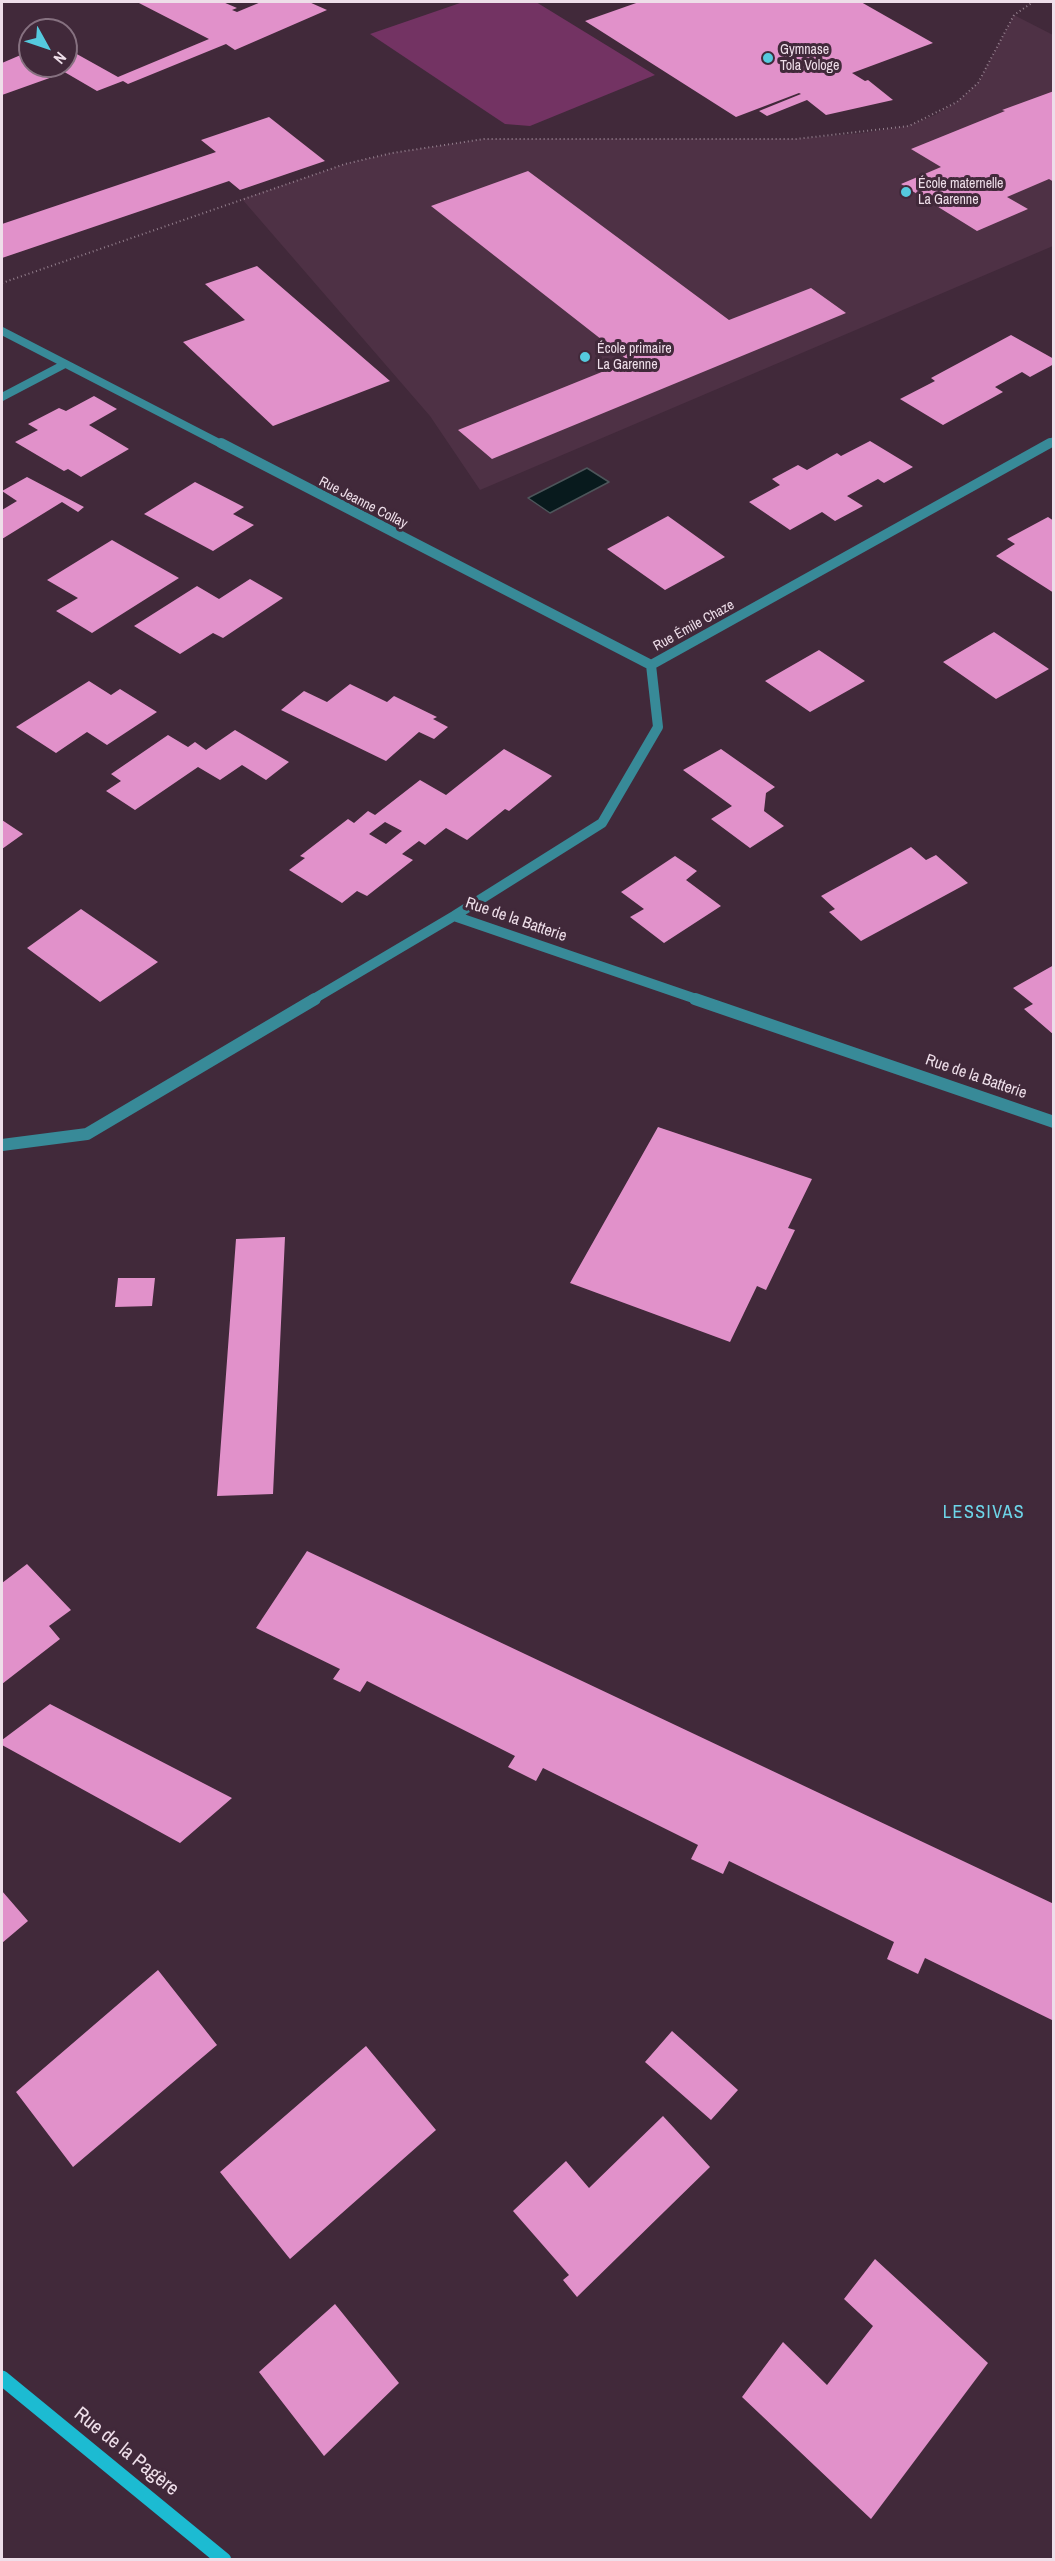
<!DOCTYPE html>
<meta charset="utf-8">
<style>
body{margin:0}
#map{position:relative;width:1055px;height:2561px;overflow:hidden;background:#41293a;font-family:"Archivo Narrow",sans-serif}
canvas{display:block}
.frame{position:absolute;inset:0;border:3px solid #eedee9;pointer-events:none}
.north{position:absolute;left:18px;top:18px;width:60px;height:60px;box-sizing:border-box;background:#41293a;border:2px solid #867180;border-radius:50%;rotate:130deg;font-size:16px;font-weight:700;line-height:24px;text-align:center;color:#eedee9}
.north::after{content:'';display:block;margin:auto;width:21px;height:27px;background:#55cade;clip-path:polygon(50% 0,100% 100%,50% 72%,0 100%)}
</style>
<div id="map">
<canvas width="1055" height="2561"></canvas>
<div class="frame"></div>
<div class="north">N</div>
</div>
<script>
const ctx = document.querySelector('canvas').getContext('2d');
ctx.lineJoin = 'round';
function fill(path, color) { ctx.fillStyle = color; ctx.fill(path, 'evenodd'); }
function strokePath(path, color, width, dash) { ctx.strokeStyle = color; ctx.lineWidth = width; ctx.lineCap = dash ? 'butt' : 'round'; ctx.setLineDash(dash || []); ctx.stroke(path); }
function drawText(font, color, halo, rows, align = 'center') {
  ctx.font = font + ' "Archivo Narrow",sans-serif'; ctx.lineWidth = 6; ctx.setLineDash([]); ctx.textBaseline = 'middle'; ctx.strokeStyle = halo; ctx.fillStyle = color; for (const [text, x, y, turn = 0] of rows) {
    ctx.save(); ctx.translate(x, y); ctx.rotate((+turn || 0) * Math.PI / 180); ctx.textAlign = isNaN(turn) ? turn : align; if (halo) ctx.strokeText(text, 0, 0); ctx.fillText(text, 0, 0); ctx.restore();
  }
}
fill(new Path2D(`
 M1014 15 1053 35V246L480 490 430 416 242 199 345 164 392 153 484 139H796L862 133 908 126 935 115 957 102 978 83Z`), '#4e3145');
fill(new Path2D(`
 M463 2H536L655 75 530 126 505 124 370 34Z`), '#733363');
const water = new Path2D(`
 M587 468 609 482 550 513 528 498Z`);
fill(water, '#081a1d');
strokePath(water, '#4d555a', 1.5);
fill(new Path2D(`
 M137 2H223L237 8 232 10 237 12 261 2H309L327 10 235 50 226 44 128 84 123 81 97 91 61 70 53 73 58 75 2 95V63L30 51V66H66V48L118 77 209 39Z
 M639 2H861L933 43 852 73 865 81 868 80 893 100 826 115 807 100 767 116 759 111 801 94 799 93 736 117 585 21Z
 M1054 91V182L1049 179 1007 197 1028 209 977 231 901 184 941 167 911 149 1005 111 1002 110Z
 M269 117 325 161 240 190 229 181 2 258V224L216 152 201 140Z
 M528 171 729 320 811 288 846 313 492 459 458 430 629 361 431 206Z
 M257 266 390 381 273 426 183 342 245 320 205 284Z
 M1011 335 1054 359V364L1030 377 1022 372 995 387 1003 392 943 425 900 399 935 381 931 378Z
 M94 396 117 409 89 425 129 449 81 477 68 469 64 471 15 442 38 430 28 424 59 408 66 411Z
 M870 441 913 467 884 483 878 479 847 496 863 506 835 521 822 512 790 530 749 502 780 485 772 479 798 465 807 470 837 453 841 456Z
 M27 477 84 507 78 512 62 502 2 539V510L17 501 2 491Z
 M195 482 244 507 233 514 254 525 213 551 144 514Z
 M668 516 725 557 665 590 607 549Z
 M1048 517 1054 521V593L996 556 1015 544 1007 539Z
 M112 540 179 578 92 633 56 611 78 598 47 580Z
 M250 579 283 598 223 638 213 633 180 654 134 626 197 586 219 599Z
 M994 632 1049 669 996 699 943 662Z
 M819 650 865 681 810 712 765 681Z
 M89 681 111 695 120 689 157 712 107 745 87 732 56 753 16 727Z
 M350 684 387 702 394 696 437 717 433 719 448 727 434 739 419 732 386 761 281 710 304 691 327 702Z
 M235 730 289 762 266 780 242 765 220 780 198 767 135 810 106 791 121 781 111 774 168 735 188 747 195 742 206 750Z
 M504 749 552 776 509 811 505 809 467 840 446 828 425 845 419 841 402 854 413 860 367 896 357 891 342 903 289 870 305 858 300 856 348 819 354 823 368 811 375 815 420 780 446 795ZM385 822 402 831 386 844 369 834Z
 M721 749 775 787 766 793 764 811 784 826 750 848 711 819 732 806 683 770Z
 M2 820 23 834 2 849Z
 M911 847 926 860 936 855 968 883 861 941 829 912 835 909 821 896Z
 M675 856 697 871 686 880 721 906 664 943 630 917 644 909 621 892Z
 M81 909 158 962 100 1002 27 948Z
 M1054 965V1035L1024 1009 1033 1004 1013 988Z
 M658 1127 812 1179 788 1228 795 1230 766 1290 757 1286 730 1342 570 1283Z
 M285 1237 273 1494 217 1496 236 1239Z
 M118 1278H155L152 1306 115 1307Z
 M307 1551 1054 1904V2021L925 1958 918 1974 887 1959 894 1942 729 1861 723 1874 691 1859 698 1845 543 1768 536 1781 508 1767 515 1756 367 1681 360 1692 333 1679 340 1669 256 1628Z
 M27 1564 71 1610 49 1626 60 1639 2 1684V1583Z
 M50 1704 232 1798 180 1843 2 1745V1740Z
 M2 1891 28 1921 2 1943Z
 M158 1970 217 2045 73 2167 16 2092Z
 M672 2031 738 2090 711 2120 645 2062Z
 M366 2046 436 2130 290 2259 220 2172Z
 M663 2116 710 2167 577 2297 563 2280 569 2275 513 2211 566 2161 589 2188Z
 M875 2259 988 2363 871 2519 742 2397 783 2342 827 2385 873 2326 844 2299Z
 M335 2304 399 2383 324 2456 259 2372Z`), '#e191ca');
strokePath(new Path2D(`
 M2 283 345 164 392 153 484 139H796L909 126 957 102 978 83 1014 15 1033 2`), '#937f8d', 2, [1, 3]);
strokePath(new Path2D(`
 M2 331 223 445
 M2 397 63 365
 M1047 445 1054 441`), '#388a98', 8);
strokePath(new Path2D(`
 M221 443 651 665
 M454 916 699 1000
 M312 1000 454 916 602 823 658 727 651 665 1050 443`), '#388a98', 10);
strokePath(new Path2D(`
 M695 999 1054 1122
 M2 1145 87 1134 315 999`), '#388a98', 12);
strokePath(new Path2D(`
 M2 2378 224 2560`), '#1cbbd2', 15);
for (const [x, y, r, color] of [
 [768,58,6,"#55cade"],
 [906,192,6,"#55cade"],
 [585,357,6,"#55cade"]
]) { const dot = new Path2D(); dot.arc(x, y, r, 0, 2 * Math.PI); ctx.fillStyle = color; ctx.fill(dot); strokePath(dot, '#41293a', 2); }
drawText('14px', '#eedee9', '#41293a', [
 ["Gymnase",780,50],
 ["Tola Vologe",780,66],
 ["École maternelle",918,184],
 ["La Garenne",918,200],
 ["École primaire",597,349],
 ["La Garenne",597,365]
], 'left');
drawText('14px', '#eedee9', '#41293a', [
 ["Rue Jeanne Collay",363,503,27],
 ["Rue Émile Chaze",694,626,-29]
]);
drawText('16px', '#eedee9', '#41293a', [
 ["Rue de la Batterie",516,920,19],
 ["Rue de la Batterie",976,1077,19]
]);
ctx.letterSpacing = '1.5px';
drawText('18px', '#6dd5e8', '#41293a', [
 ["LESSIVAS",984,1513]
]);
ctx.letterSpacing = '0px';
drawText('20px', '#eedee9', '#41293a', [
 ["Rue de la Pagère",126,2452,39]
]);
</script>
